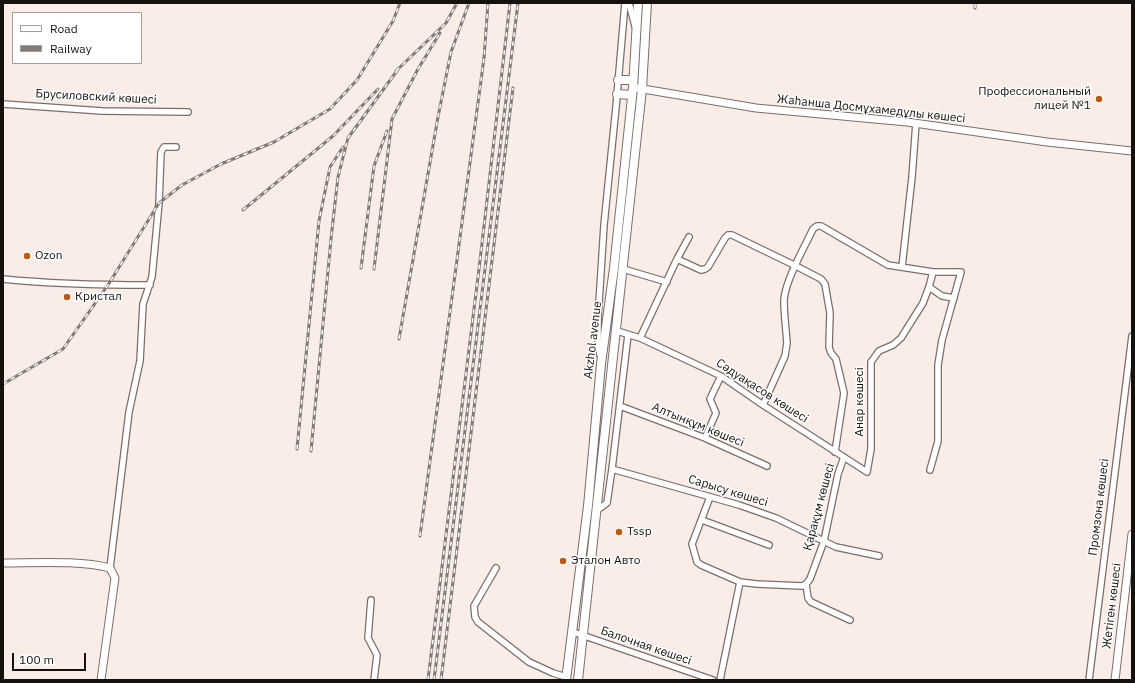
<!DOCTYPE html>
<meta charset="utf-8">
<style>
body{margin:0}
#map{position:relative;width:1135px;height:683px;overflow:hidden;background:#faece7;font-family:"IBM Plex Sans",sans-serif}
canvas{display:block}
.frame{position:absolute;inset:0;border:4px solid #15110f;pointer-events:none}
.legend{position:absolute;left:12px;top:12px;width:130px;height:52px;box-sizing:border-box;background:#fff;border:1px solid #a1a09f;margin:0;padding:5px 7px;list-style:none;font-size:12px;color:#15110f}
.legend li{display:flex;align-items:center;gap:8px;height:20px}
.legend b{width:20px;border:1px solid #a1a09f}
.scale{position:absolute;left:12px;top:653px;width:74px;height:18px;box-sizing:border-box;border:2px solid #15110f;border-top:0;padding-left:5px;font-size:12px;line-height:14px;white-space:nowrap;color:#15110f;-webkit-text-stroke:3px #fff;paint-order:stroke}
</style>
<div id="map">
<canvas width="1135" height="683"></canvas>
<div class="frame"></div>
<ul class="legend">
<li><b style="height:5px;background:#fff"></b>Road</li>
<li><b style="height:5px;background:#827a76"></b>Railway</li>
</ul>
<div class="scale">100 m</div>
</div>
<script>
const ctx = document.querySelector('canvas').getContext('2d');
ctx.lineJoin = 'round';
function strokePath(path, color, width, dash) { ctx.strokeStyle = color; ctx.lineWidth = width; ctx.lineCap = dash ? 'butt' : 'round'; ctx.setLineDash(dash || []); ctx.stroke(path); }
function drawText(font, color, halo, rows, align = 'center') {
  ctx.font = font + ' "IBM Plex Sans",sans-serif'; ctx.lineWidth = 3; ctx.setLineDash([]); ctx.textBaseline = 'middle'; ctx.strokeStyle = halo; ctx.fillStyle = color; for (const [text, x, y, turn = 0] of rows) {
    ctx.save(); ctx.translate(x, y); ctx.rotate((+turn || 0) * Math.PI / 180); ctx.textAlign = isNaN(turn) ? turn : align; if (halo) ctx.strokeText(text, 0, 0); ctx.fillText(text, 0, 0); ctx.restore();
  }
}
const minor = new Path2D(`
 M629 3 635 26
 M3 104 102 111 188 112
 M677 259 701 270 705 269 708 267 725 238 728 235H732L796 266 821 279 825 284 830 313 829 347 831 353 836 359 844 393 835 452
 M902 267 912 177 916 123
 M623 269 667 282
 M3 279C52 284 101 285 150 285
 M929 287 933 272
 M617 331 640 338 721 376 763 405 867 472 871 449V362L879 351 893 345 901 338 923 303 929 287 942 296 954 298
 M640 338 677 259 689 237
 M600 355 598 341V318L604 225 616 107 625 3
 M763 405 785 356 787 343C786 329 784 314 784 300 785 281 805 246 813 229L817 226H821L888 265 933 272H961L942 340 938 365V441L930 470
 M620 406 705 438 767 466
 M705 438 716 413 710 399 721 376
 M612 469 739 505 776 518 836 547 879 556
 M710 497 692 544 697 562 701 565 740 582 757 584 802 586 806 584 808 598 811 602 850 620
 M596 511 607 503 612 469 628 335
 M702 520 769 545
 M110 568 129 412 140 361 143 304 152 277 159 203 161 152 164 147H176
 M496 568 474 606 475 617 478 622 529 662 553 673 566 677
 M806 584 810 579 824 541 838 474 844 457
 M371 600 368 638 377 655 374 680
 M573 632 713 680
 M720 680 740 582
 M1089 680 1132 336`);
const tertiary = new Path2D(`
 M637 88 756 108 907 122 1047 142 1132 151
 M3 563C35 563 80 560 110 568L115 578 101 680
 M1115 680 1132 534`);
const secondary = new Path2D(`
 M618 80H633
 M617 94 632 95
 M566 680 588 506 601 364 614 268 633 88 638 3
 M578 680 642 89 647 3`);
strokePath(minor, '#7b6e6a', 8);
strokePath(tertiary, '#7b6e6a', 9);
strokePath(secondary, '#7b6e6a', 10);
strokePath(minor, '#fff', 5.5);
strokePath(tertiary, '#fff', 7);
strokePath(secondary, '#fff', 8);
const rail = new Path2D(`
 M975 8V3
 M396 71 446 23 457 3
 M243 210 333 136 378 89
 M361 268 374 166 387 131
 M374 269 392 119 418 69 440 33
 M399 339 438 117 451 52 469 3
 M3 384 63 349 108 285 159 203 182 185 221 164 274 142 330 109 357 80 393 21 400 3
 M297 449 319 221 330 167 343 147
 M311 451 331 239 338 177 348 138 399 68
 M420 536 484 58 488 3
 M428 680 479 269 510 3
 M434 680 518 3
 M441 680 513 88`);
strokePath(rail, '#827a76', 3);
strokePath(rail, '#fff', 1.5, [4.5]);
for (const [x, y, r, color] of [
 [1099,99,4,"#ba5a14"],
 [27,256,4,"#ba5a14"],
 [67,297,4,"#ba5a14"],
 [619,532,4,"#ba5a14"],
 [563,561,4,"#ba5a14"]
]) { const dot = new Path2D(); dot.arc(x, y, r, 0, 2 * Math.PI); ctx.fillStyle = color; ctx.fill(dot); strokePath(dot, '#fff', 1.5); }
drawText('12px', '#15110f', '#fff', [
 ["Профессиональный",1091,92,"right"],
 ["лицей №1",1091,106,"right"],
 ["Ozon",35,256],
 ["Кристал",75,297],
 ["Tssp",627,532],
 ["Эталон Авто",571,561]
], 'left');
drawText('12px', '#15110f', '#fff', [
 ["Брусиловский көшесі",96,97,3],
 ["Жаһанша Досмұхамедұлы көшесі",871,109,6],
 ["Akzhol avenue",593,340,-83],
 ["Сәдуақасов көшесі",762,391,33],
 ["Анар көшесі",860,402,-90],
 ["Алтынқұм көшесі",698,425,22],
 ["Сарысу көшесі",728,491,17],
 ["Қарақұм көшесі",819,507,-75],
 ["Промзона көшесі",1099,507,-83],
 ["Жетіген көшесі",1112,606,-83],
 ["Балочная көшесі",646,646,19]
]);
</script>
